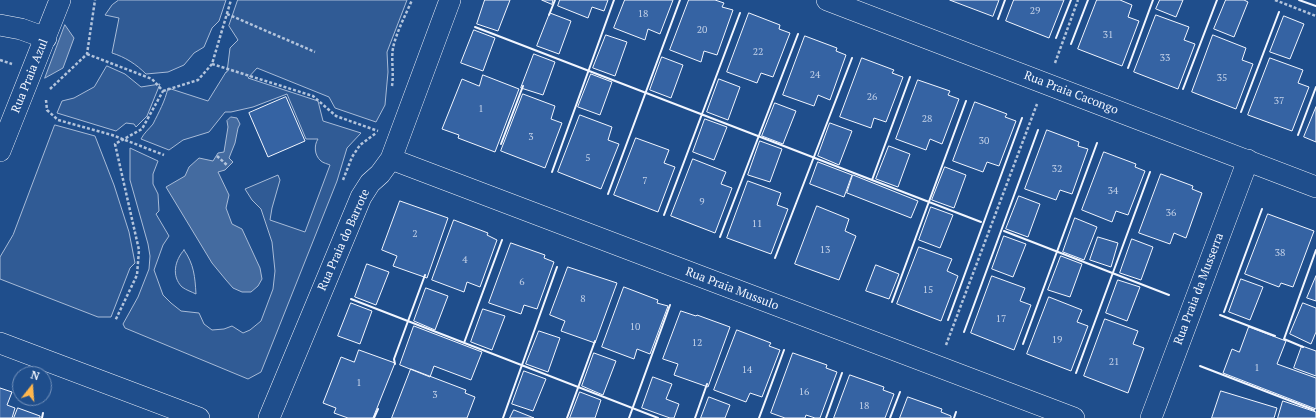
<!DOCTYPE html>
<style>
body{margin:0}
#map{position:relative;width:1316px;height:418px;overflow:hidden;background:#1f4e8c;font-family:"PT Serif",serif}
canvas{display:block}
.north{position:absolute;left:12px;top:366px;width:40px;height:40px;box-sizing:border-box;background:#1f4e8c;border:1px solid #7391ba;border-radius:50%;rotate:17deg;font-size:11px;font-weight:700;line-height:16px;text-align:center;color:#f2f6ff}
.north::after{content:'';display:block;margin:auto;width:14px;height:18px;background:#ffb74d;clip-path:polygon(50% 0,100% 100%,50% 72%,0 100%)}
</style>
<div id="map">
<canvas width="1316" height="418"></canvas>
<div class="north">N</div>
</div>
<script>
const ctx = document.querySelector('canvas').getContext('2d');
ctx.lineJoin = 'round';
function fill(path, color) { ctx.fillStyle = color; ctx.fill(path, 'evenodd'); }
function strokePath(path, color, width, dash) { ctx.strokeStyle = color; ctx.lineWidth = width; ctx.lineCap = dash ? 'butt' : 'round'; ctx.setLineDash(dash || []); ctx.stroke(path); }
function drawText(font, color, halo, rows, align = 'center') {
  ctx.font = font + ' "PT Serif",serif'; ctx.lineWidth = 3; ctx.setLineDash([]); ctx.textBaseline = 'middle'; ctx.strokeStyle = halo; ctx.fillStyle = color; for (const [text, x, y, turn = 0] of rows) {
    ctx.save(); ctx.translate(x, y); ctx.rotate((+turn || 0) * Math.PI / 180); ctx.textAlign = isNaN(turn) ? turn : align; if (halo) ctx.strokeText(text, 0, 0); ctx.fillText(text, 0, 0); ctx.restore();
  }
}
const green = new Path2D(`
 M119 0H226L219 21 212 28 204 47 194 53 184 65 168 72 146 74C136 64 125 57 112 53L119 18 105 15 112 5Z
 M238 0H407L387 52 388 72 385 105 376 122 335 108 329 97 257 68 248 78 318 101 323 121 361 133 347 148 337 181 261 372 248 379 125 328 123 324 138 297 149 269 150 256 148 244 130 180V148L158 161 153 174V184L158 194 159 211 156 214 169 236 163 245 154 270 163 295 171 303 181 311 199 313 204 324 212 330 224 329 232 326 243 333 250 330 261 321 273 289 275 271 272 242 261 209 252 200 245 189 278 175 280 180 272 208 270 220 305 232 330 165C328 164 323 163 321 161 314 155 314 145 318 139H306L287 94 253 107 231 112H225L209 132 183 140 169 150 141 139C144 133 149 129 153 124 159 112 165 101 168 88L208 101 226 72H227L230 48 238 40 229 26Z
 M107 66 125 74 141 87 160 84 147 116 136 127 134 124 126 123 116 131 57 113 62 101 74 98 94 87Z
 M55 125 95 136 114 185 129 232 135 263 130 268 111 317H98L0 279V257L13 235Z
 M184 250C194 264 195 277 196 294 192 292 186 290 182 287 171 276 175 260 184 250Z`);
fill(green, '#305b95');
strokePath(green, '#a8bbd7', 1);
const water = new Path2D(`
 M65 25 74 38 63 68 45 78Z
 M231 117 237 118 240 124 238 128 235 143 229 158 233 162 225 170 218 172 229 195 226 208 232 224 242 229 260 268 262 279 258 286 251 292H242L233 288 226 280 212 263 166 187 185 176 189 167 199 158 213 161 218 153 224 152 228 127 227 121Z`);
fill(water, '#446ba0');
strokePath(water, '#a8bbd7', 1);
const building = new Path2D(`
 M485 0H510L498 31 477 24Z
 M542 0H553L552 4Z
 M560 0H608L604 11 592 7 588 18 558 6Z
 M625 0H673L660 34 648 29 645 40 614 28Z
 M689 0H715L724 3 722 7 733 10 717 55 704 51 701 62 670 50Z
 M950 0H999L993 16Z
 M1014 0H1064L1049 38 1006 21Z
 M1097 0H1120L1132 5 1128 17 1139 21 1122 66 1078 49Z
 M1160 0H1183L1176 17 1156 9Z
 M1226 0H1244L1248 2 1234 37 1214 29Z
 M550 13 571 21 559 54 537 46Z
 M749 13 780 25 779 29 790 33 773 77 761 73 757 83 727 72Z
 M1156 15 1189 27 1184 40 1195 44 1178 89 1134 72Z
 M1284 16 1304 24 1290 59 1270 52Z
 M474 30 495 38 483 71 461 63Z
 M606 35 627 42 615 76 593 68Z
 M1213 35 1246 48 1242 60 1253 64 1236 109 1192 92Z
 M805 36 837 48 836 51 846 55 830 100 818 95 814 106 783 95Z
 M534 54 555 62 543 95 521 88Z
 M662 57 683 65 671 98 650 90Z
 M862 58 894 70 892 73 903 77 886 122 874 118 871 128 840 117Z
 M1270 58 1303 70 1298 83 1309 87 1292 131 1248 115Z
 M591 74 612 82 600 115 578 107Z
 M483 75 519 89 495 152 458 138 459 135 442 129 462 79 479 86Z
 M719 79 740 87 728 120 707 112Z
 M918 80 950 91 948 95 959 99 942 144 930 139 926 150 896 139Z
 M523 94 555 106 551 119 562 123 545 168 501 151Z
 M286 97 305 141 268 157 249 113Z
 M975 102 1007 114 1005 117 1016 121 999 166 987 162 983 172 953 161Z
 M775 103 796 111 783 144 762 136Z
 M1316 107V142L1304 137Z
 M580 115 612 127 608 140 619 144 601 189 558 172Z
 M705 119 727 127 714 160 693 152Z
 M830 123 852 131 839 165 818 156Z
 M1047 130 1079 142 1078 146 1088 149 1072 194 1060 190 1056 200 1025 189Z
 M636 138 669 150 664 163 675 167 658 212 614 195Z
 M760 141 782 149 770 182 748 175Z
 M889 146 910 154 898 187 876 179Z
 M1104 152 1136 164 1135 167 1145 171 1128 215 1116 211 1112 222 1082 210Z
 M693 159 726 172 721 184 732 188 715 233 671 216Z
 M818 162 852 175 844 197 810 184Z
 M945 167 966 175 954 208 932 200Z
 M1161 174 1193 186 1192 189 1202 193 1186 238 1174 233 1170 244 1139 233Z
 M853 175 918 201 911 218 847 193Z
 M748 181 781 193 777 205 788 209 771 254 727 238Z
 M1019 196 1040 204 1028 237 1006 229Z
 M400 201 448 218 427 278 393 266 397 256 382 250Z
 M817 206 849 219 845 231 856 236 839 280 795 264Z
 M931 207 953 215 940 248 919 240Z
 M1268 214 1314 231 1293 287 1281 283 1279 287 1245 274Z
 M1075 218 1097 227 1084 260 1063 252Z
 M454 220 488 233 487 235 497 240 480 287 467 282 464 292 432 280Z
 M1004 236 1026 244 1013 277 992 269Z
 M1098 237 1118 243 1111 267 1090 260Z
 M1132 239 1153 247 1141 280 1120 273Z
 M511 243 545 255 544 258 554 262 537 309 524 305 521 314 489 303Z
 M919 247 952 259 947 271 958 276 941 321 897 304Z
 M1061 256 1082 264 1070 297 1048 290Z
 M367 264 389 272 376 305 355 297Z
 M876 265 899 274 889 299 866 291Z
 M568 267 617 283 595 343 561 331 565 321 550 315Z
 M992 276 1025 288 1020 301 1031 305 1014 350 971 333Z
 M1316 276V301L1307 298Z
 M1241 279 1263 287 1250 320 1229 312Z
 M1118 280 1140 287 1127 321 1106 313Z
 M624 287 658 300 657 303 668 306 650 354 637 349 634 359 602 347Z
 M426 288 448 296 435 330 414 321Z
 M1049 297 1082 310 1077 322 1088 326 1071 371 1027 354Z
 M351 303 372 311 360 344 338 336Z
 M1303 303 1316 308V332L1311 344 1290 334Z
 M483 309 505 316 492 350 471 342Z
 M681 311 696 316 697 315 730 327 708 387 674 375 678 364 663 359Z
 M1105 319 1138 331 1133 344 1144 348 1128 393 1084 376Z
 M414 326 482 352 471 380 434 366 430 377 400 365Z
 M1249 327 1286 341 1277 364 1316 378V409L1223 373 1232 349 1239 352Z
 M737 330 771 343 769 346 780 350 762 397 750 393 746 402 714 390Z
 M539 331 560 338 548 372 526 364Z
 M1302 346 1316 351V376L1294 368Z
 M359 350 395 363 373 418H348L334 413 336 408 323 403 341 357 354 362Z
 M594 353 616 361 603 395 582 386Z
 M793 353 827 365 826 368 837 372 820 418H815L806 415 805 418H785L771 413Z
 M411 369 466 390 465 393 475 397 467 418H392Z
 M524 371 546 379 533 411 512 404Z
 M850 375 884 387 883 390 894 394 885 418H834Z
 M653 377 672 384 666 399 679 404 674 418H670L642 408Z
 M0 388 12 392 7 405 15 408 12 418H0Z
 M1221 391 1277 408 1274 418H1212Z
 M580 392 601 400 595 418H570Z
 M709 397 730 405 725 418H701Z
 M908 397 942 409 941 412 951 416V418H900Z
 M1283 401 1316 412V418H1278Z
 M18 408 40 416V418H14Z
 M514 410 534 418H510Z`);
fill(building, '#3563a3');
strokePath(building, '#f2f6ff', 1);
const minor = new Path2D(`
 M827 0 1316 187
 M0 25 21 29 46 38
 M0 151 60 0
 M391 159 1074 418
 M0 343 199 418
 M269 418 361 197 370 183 380 174 391 159 450 0
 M1151 418 1248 160`);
strokePath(minor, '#f2f6ff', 22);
strokePath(new Path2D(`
 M1275 0 1316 16
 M227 14 315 52
 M87 54 152 79 163 91 142 129 115 144 139 250 137 275 115 321
 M0 60 12 64
 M1055 63 1078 0
 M212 64 313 96 336 116 378 131
 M392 86C394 73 391 60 393 48 396 33 406 14 412 0
 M50 89 87 54 95 0
 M163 91 198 80 212 64 231 0
 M46 100 47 110 58 120 112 135 164 155
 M217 156 228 166
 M343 180 352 157 360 145 376 133
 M946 345 1037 104`), '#b3c4dc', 2.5, [3, 2]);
strokePath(minor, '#1f4e8c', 21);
strokePath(new Path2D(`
 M1299 0 1316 6
 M549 15 555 0
 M998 19 1005 0
 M475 27 981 222
 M1056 38 1071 0
 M1071 44 1088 0
 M1128 68 1153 0
 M1183 89 1217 0
 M1241 112 1279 12
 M1298 135 1316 87
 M501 144 523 86
 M552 172 614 0
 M872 180 910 77
 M608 194 680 0
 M664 215 740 13
 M1004 231 1169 295
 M720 237 798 34
 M775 258 852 58
 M351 299 658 418
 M892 302 966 101
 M1224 312 1262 209
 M1220 315 1275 336
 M948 320 1022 118
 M964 332 1038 130
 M1284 339 1303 347
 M1284 339 1316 250
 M464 343 502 240
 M1023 344 1097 143
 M395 364 394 359 425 275
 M1200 366 1314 410
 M1076 373 1150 172
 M42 418 43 413
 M374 418 378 409
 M503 418 557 267
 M567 418 595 341
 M629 418 670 305
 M695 418 707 384
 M759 418 784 350
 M826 418 842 373
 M890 418 900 392
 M954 418 956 412`), '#f2f6ff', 2);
drawText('10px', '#c3d1e8', null, [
 ["29",1035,11],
 ["18",643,14],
 ["20",702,30],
 ["31",1108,35],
 ["22",758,52],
 ["33",1165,58],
 ["24",815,75],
 ["35",1222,78],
 ["26",872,97],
 ["37",1279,101],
 ["1",481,109],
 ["28",927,119],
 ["3",531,137],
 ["30",984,141],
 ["5",588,158],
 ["32",1057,169],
 ["7",645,181],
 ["34",1113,191],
 ["9",702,202],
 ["36",1171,213],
 ["11",757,224],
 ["2",415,234],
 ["13",825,250],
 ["38",1280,253],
 ["4",465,260],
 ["6",522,282],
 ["15",928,290],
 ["8",583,299],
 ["17",1001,319],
 ["10",635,327],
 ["19",1057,340],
 ["12",697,343],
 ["21",1114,362],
 ["1",1257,368],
 ["14",747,370],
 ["1",359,383],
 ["16",804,392],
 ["3",435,395],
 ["18",864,406]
]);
drawText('12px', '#f2f6ff', '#1f4e8c', [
 ["Rua Praia Azul",30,76,-68],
 ["Rua Praia Cacongo",1071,93,21],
 ["Rua Praia do Barrote",344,240,-66],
 ["Rua Praia Mussulo",732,289,21],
 ["Rua Praia da Musserra",1199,289,-69]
]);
</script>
